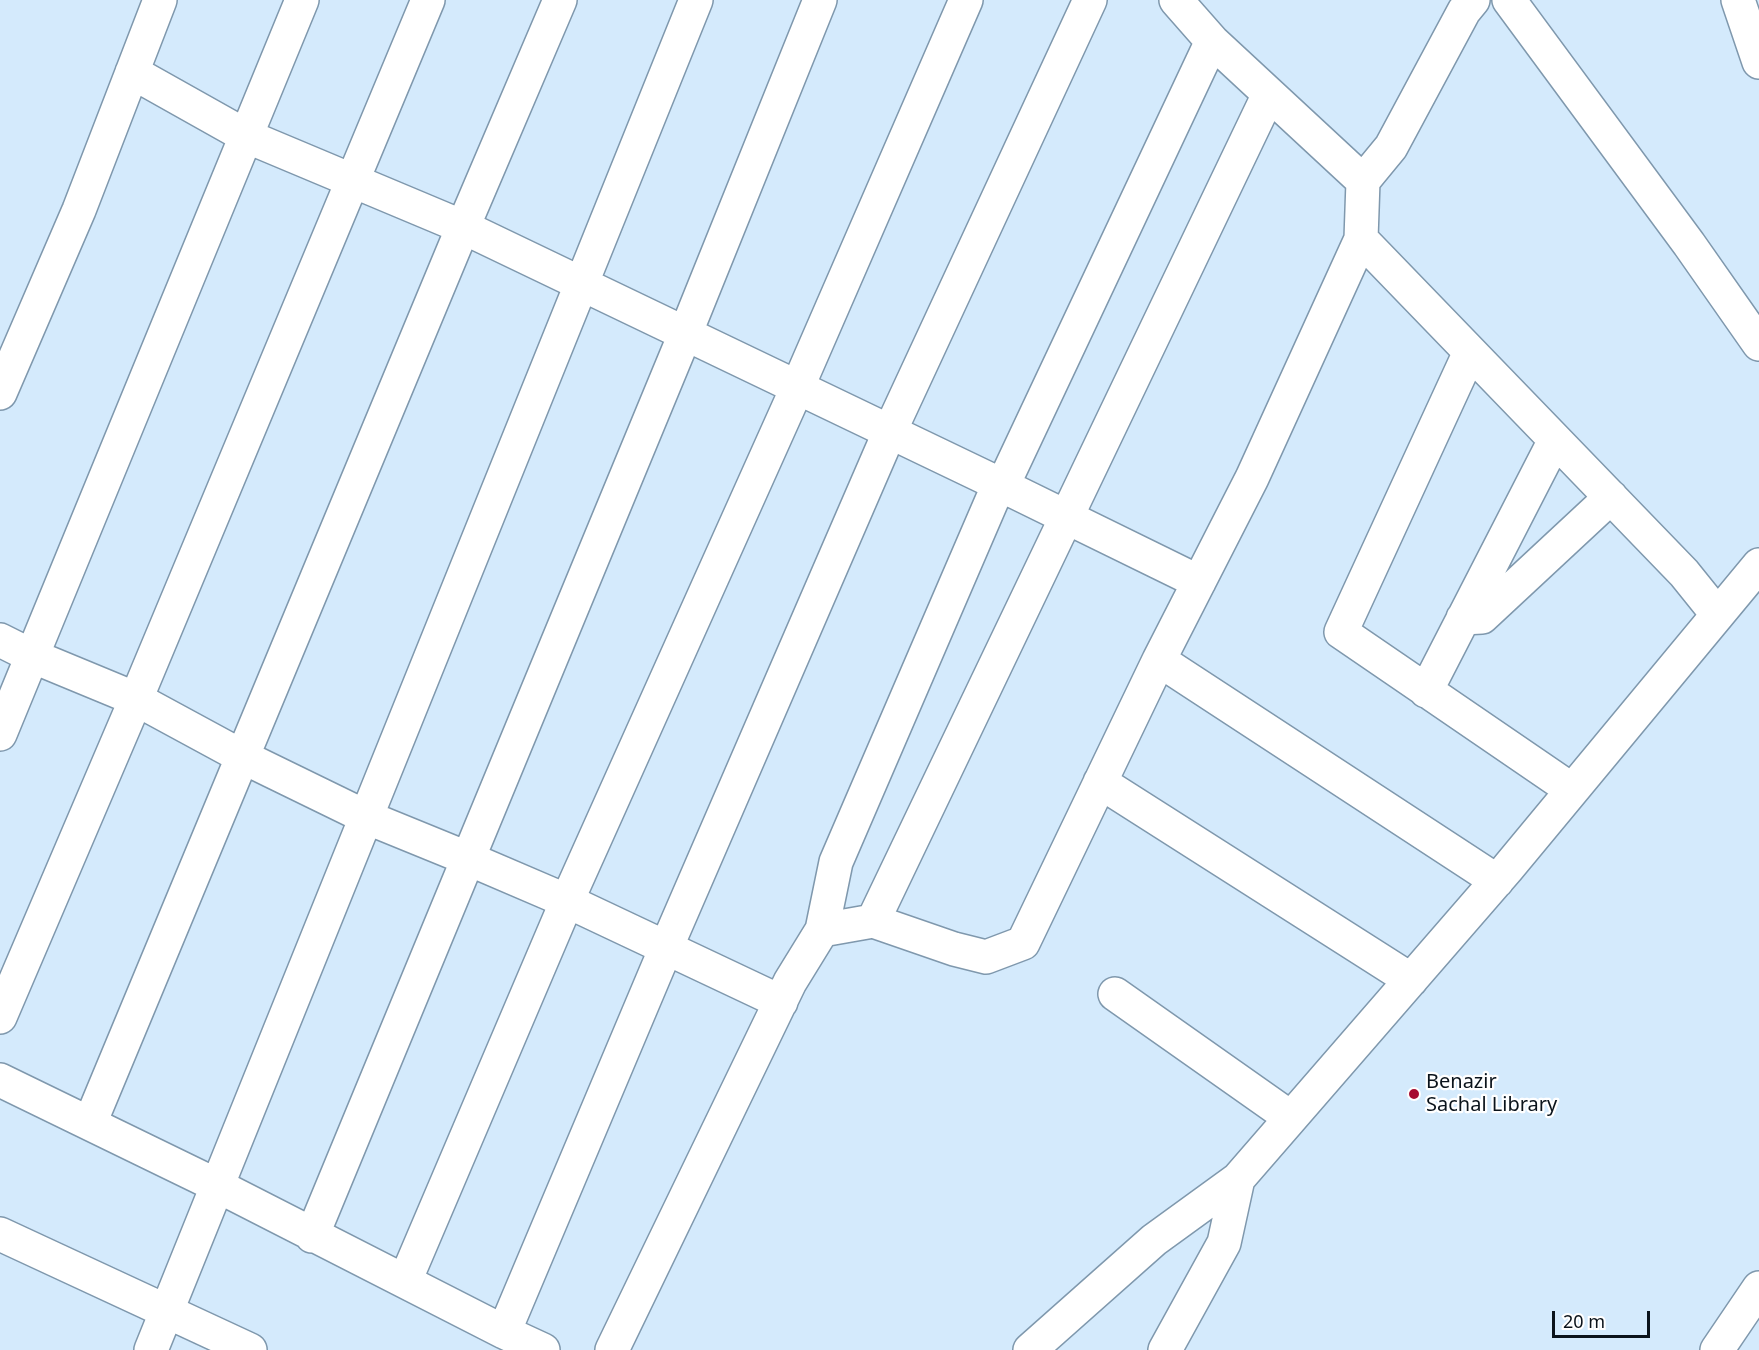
<!DOCTYPE html>
<style>
body{margin:0}
#map{position:relative;width:1759px;height:1350px;overflow:hidden;background:#d4eafc;font-family:"Noto Sans",sans-serif}
canvas{display:block}
.scale{position:absolute;left:1552px;top:1311px;width:98px;height:27px;box-sizing:border-box;border:3px solid #0a131b;border-top:0;padding-left:8px;font-size:18px;line-height:21px;white-space:nowrap;color:#0a131b;-webkit-text-stroke:4px #fff;paint-order:stroke}
</style>
<div id="map">
<canvas width="1759" height="1350"></canvas>
<div class="scale">20 m</div>
</div>
<script>
const ctx = document.querySelector('canvas').getContext('2d');
ctx.lineJoin = 'round';
function strokePath(path, color, width, dash) { ctx.strokeStyle = color; ctx.lineWidth = width; ctx.lineCap = dash ? 'butt' : 'round'; ctx.setLineDash(dash || []); ctx.stroke(path); }
function drawText(font, color, halo, rows, align = 'center') {
  ctx.font = font + ' "Noto Sans",sans-serif'; ctx.lineWidth = 4.5; ctx.setLineDash([]); ctx.textBaseline = 'middle'; ctx.strokeStyle = halo; ctx.fillStyle = color; for (const [text, x, y, turn = 0] of rows) {
    ctx.save(); ctx.translate(x, y); ctx.rotate((+turn || 0) * Math.PI / 180); ctx.textAlign = isNaN(turn) ? turn : align; if (halo) ctx.strokeText(text, 0, 0); ctx.fillText(text, 0, 0); ctx.restore();
  }
}
const minor = new Path2D(`
 M1509 0 1689 244 1759 344
 M1738 0 1759 62
 M1212 41 1363 181 1361 239 1684 573 1717 614
 M132 72 246 136 463 227 999 484 1199 582
 M1363 181 1391 147 1464 11 1473 0
 M1470 352 1341 632 1572 790
 M0 393 79 210 160 0
 M1003 485 1212 41 1176 0
 M1463 618 1482 617 1611 497
 M0 640 32 656 136 699 243 757 366 817 469 859 567 901 781 1002
 M1159 660 1497 881
 M1426 691 1555 440
 M0 734 302 0
 M1100 782 1411 980
 M873 921 1269 94
 M822 930 836 862 999 484
 M1115 994 1291 1118
 M0 1017 136 699 428 0
 M0 1080 218 1186 504 1332 543 1350
 M90 1123 463 227 560 0
 M0 1234 250 1350
 M312 1236 686 332 820 0
 M405 1281 567 901 798 386 966 0
 M504 1332 666 948 890 431 1090 0
 M151 1350 696 0
 M612 1350 790 982 822 930 873 921 954 949 986 957 1023 943 1159 660 1252 478 1361 239
 M1030 1350 1154 1240 1238 1179 1507 869 1759 565
 M1165 1350 1224 1243 1238 1179
 M1717 1350 1759 1288`);
strokePath(minor, '#7f98ad', 36);
strokePath(minor, '#fff', 33);
for (const [x, y, r, color] of [
 [1414,1094,6,"#a60c31"]
]) { const dot = new Path2D(); dot.arc(x, y, r, 0, 2 * Math.PI); ctx.fillStyle = color; ctx.fill(dot); strokePath(dot, '#fff', 2); }
drawText('20px', '#0a131b', '#fff', [
 ["Benazir",1426,1082],
 ["Sachal Library",1426,1105]
], 'left');
</script>
